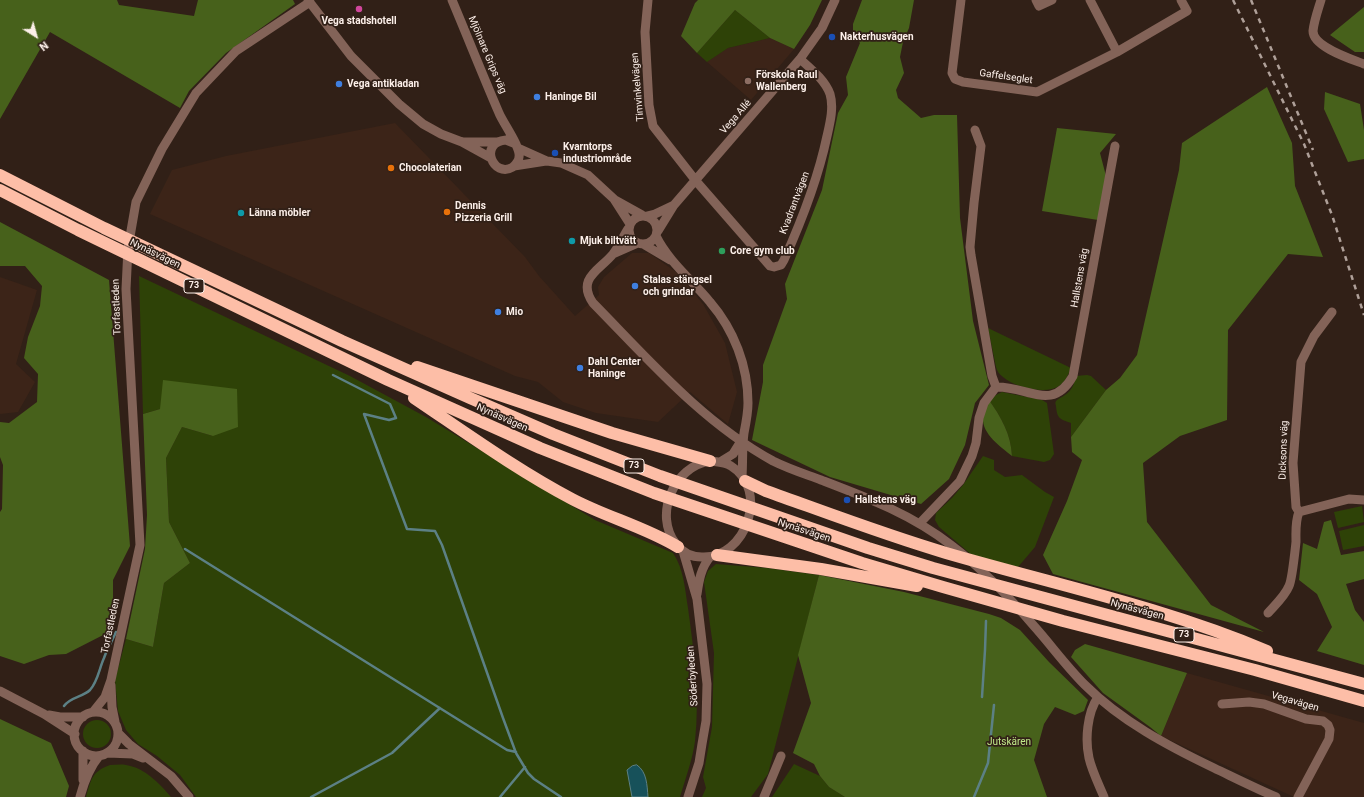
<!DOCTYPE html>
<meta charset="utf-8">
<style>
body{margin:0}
#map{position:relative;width:1364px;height:797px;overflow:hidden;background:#312017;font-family:Roboto,sans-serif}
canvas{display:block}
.north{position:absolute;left:16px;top:16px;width:40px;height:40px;-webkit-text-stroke:3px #312017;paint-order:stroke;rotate:143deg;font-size:11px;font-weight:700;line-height:16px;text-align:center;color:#fcefe9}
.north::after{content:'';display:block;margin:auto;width:14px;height:18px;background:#fcefe9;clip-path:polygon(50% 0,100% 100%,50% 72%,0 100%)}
</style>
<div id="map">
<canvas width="1364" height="797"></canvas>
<div class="north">N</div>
</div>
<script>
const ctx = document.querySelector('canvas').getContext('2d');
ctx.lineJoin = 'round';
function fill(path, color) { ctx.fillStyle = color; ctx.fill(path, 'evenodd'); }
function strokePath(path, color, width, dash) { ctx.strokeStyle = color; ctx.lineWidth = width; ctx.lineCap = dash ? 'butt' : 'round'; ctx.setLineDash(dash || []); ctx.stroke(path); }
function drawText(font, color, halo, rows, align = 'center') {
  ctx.font = font + ' Roboto,sans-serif'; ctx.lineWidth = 3.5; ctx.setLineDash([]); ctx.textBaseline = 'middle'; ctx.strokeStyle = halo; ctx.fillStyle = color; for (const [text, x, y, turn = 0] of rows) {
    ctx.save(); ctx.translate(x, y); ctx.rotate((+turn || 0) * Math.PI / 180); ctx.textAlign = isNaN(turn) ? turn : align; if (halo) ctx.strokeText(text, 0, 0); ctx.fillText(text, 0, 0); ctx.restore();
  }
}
fill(new Path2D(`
 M770 38 794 49 751 100 707 62 728 48Z
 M395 123 525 257 539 276 575 316 599 295 598 287 604 277 632 253H649L676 272 703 304 725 343 737 392 728 424 690 392 658 422 596 413 563 402 538 382 515 376 150 214 172 170 226 156Z
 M0 277 37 290 16 364 35 382 18 412 0 414Z
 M1187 673 1364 723V797H1294L1161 736Z`), '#3c2418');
fill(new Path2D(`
 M735 10 770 38 728 48 707 62 697 53Z
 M139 276 350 376 426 417 595 520 673 553C684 569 685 590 688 608 694 652 700 696 695 741 693 758 685 780 680 797H196L180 775 157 756 138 744 126 730 118 711 115 680 126 639 153 647 164 583 190 563 169 522 166 458 182 427 213 436 160 409 143 414Z
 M988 328 1071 368C1068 375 1066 381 1059 386 1046 395 1014 387 1003 377 999 374 997 371 996 367Z
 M1087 375 1091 376 1106 390 1071 437V423C1060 419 1057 419 1056 406 1055 403 1055 402 1057 400 1059 398 1063 397 1065 395 1072 391 1074 384 1076 376Z
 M1002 392 1042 400 1047 403 1054 454 1050 460 1044 462 1012 456C1011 434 1001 417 989 400L996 395Z
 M983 456 994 460V470L1005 477 1022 475 1045 492 1054 497 1035 547 1018 567 973 556 939 527 935 520 936 513 952 498 963 485Z
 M1362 506 1364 522 1338 528 1334 512Z
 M1364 525V546L1343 550 1339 531Z
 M716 564 767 568 819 575 768 774 751 797H702L706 788 703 777 712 727 714 653 704 582 708 571Z
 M83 734a14 14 0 1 1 28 0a14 14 0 1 1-28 0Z
 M794 764 820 776 829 787 845 797H772Z
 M110 765C115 765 121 764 126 765 145 768 159 783 171 797H86C91 780 92 771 110 765Z`), '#2e4207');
fill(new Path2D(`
 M0 0H117L119 5 194 16 198 0H293L295 4 226 53 189 91 180 108 50 32 0 119Z
 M698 0H822L810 25 794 49 770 38 735 10 697 53 681 36 695 3Z
 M862 0H914L909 28 903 42 900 57 904 73 896 90 898 98 921 118 934 115H957L960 218 973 321 989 385 975 403 965 445 949 479 921 504 830 477 752 440 763 382V365L787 299 785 284 822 190 838 113 848 95 846 77 860 43 853 32V24Z
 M1364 7V52H1355L1330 35Z
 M1267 87 1292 143 1295 186 1323 257 1288 254 1228 330 1227 420 1180 436 1143 463 1147 522 1211 605 1264 632 1053 574 1043 555 1067 501 1082 460 1072 452 1071 437 1106 390 1120 378 1137 355 1179 170 1182 143Z
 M1325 92 1360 104 1364 130V159L1348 162 1324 109Z
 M1057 128 1116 134 1100 153 1106 176 1098 220 1042 211Z
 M0 222 109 280 130 546 113 580V609L109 632 66 654 49 655 24 664 0 656V512L2 509 3 465 0 457V422L9 423 37 402 38 374 24 358 28 337 40 306 42 286 25 266H0Z
 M163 380 237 389 238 427 213 436 182 427 166 458 169 522 190 563 164 583 153 647 126 639 145 549 147 515 143 414 160 409Z
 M989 400C1001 417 1011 434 1012 456 1001 447 982 434 983 418 984 412 987 405 989 400Z
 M1331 520 1341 555 1364 551V579L1346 584 1355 610 1364 622V665L1317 651 1332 627 1317 594 1299 580 1303 543 1317 549 1324 522Z
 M819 575 904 592 989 614 1001 618 1020 630 1049 662 1088 700 1084 711 1075 715 1055 707 1044 724 1034 760 1047 797H845L829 787 820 776 814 764 793 753 811 703 798 655Z
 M1085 644 1187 673 1161 736 1150 727 1103 693 1071 657 1075 650Z
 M0 719 51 743 69 786 66 797H0Z`), '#47611b');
const water = new Path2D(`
 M637 765C647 772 647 785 648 797H632L627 770 632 766Z`);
fill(water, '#17515a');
strokePath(water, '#5c8085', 1);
strokePath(new Path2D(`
 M333 375 390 404 396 418 389 420 364 414 407 529 435 531 442 545 503 718 516 753 528 773 534 779 561 797
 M185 549 507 750 516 752
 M982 697 985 650 986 621
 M64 706C70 697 83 697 90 690 98 681 99 669 104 658 107 649 112 641 116 632
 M311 797 392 753 440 708
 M500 797 525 767
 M974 797 988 763 994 705`), '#5c8085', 2.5);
strokePath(new Path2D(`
 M308 0 351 56 399 104 423 124 441 134 462 142 491 158
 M452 0C468 38 483 76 499 113 503 123 521 147 519 157 519 161 516 164 513 167 493 179 478 142 506 140L516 144
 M648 0 645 32 649 105 653 126 696 181 770 266 774 267 781 265 784 260C802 220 818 179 827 136 830 123 834 107 830 94 825 80 811 69 800 59
 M961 0 952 73 955 79 963 82 1037 92 1117 52 1187 11 1181 0
 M1036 0 1039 6 1052 0
 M1090 0 1117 52
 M1321 0C1318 10 1314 21 1313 31 1313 47 1351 59 1364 64
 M463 142H497
 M518 148 547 161 561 163 588 175 614 199 630 224
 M514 166 546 161
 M615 200 642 215
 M629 230a14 14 0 1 1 28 0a14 14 0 1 1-28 0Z
 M647 216 655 214 674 205
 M628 229C623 237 619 246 613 254 600 270 576 278 593 303 649 360 702 422 773 461 789 469 805 474 821 480 868 498 911 514 951 545 982 568 1009 597 1034 626 1051 645 1066 666 1085 685 1121 721 1168 746 1214 768 1235 778 1255 788 1276 797
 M658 231 674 205 800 59 822 28 835 0
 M656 236C669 262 692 280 710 302 734 330 748 366 748 403 748 413 746 423 744 433 742 448 743 462 742 476
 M643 244 670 260
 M613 254 638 243
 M996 387C1028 386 1052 413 1073 376L1115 146
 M710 461C717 462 725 462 731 466 770 490 746 559 702 557 691 557 682 552 676 544 653 515 674 466 710 461Z
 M720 462 733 454 743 438
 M1299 512 1349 499 1364 500
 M920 523 960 481 972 456 976 443 979 418 984 403 996 387 992 376 971 255 970 247 974 203 981 146 975 130
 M683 551 697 599 707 684 706 721 702 744 699 763 688 797
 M697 594C699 580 701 568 710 557
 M1268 613C1275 605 1285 596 1289 586 1292 580 1295 551 1296 542 1296 532 1295 522 1299 512L1296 507 1293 463 1301 362 1314 336 1332 312
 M111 685 112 707 115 722
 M0 691 44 714 75 734
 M1098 697C1087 713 1085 740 1089 758 1092 771 1099 785 1104 797
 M1222 704 1249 702 1264 704 1306 719 1323 721 1328 725 1330 730 1329 739 1298 797
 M93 712 105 697 111 680 140 545 126 289 128 248 136 202 162 149 196 93 236 51 310 2
 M74 734a22 22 0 1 1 44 0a22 22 0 1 1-44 0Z
 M49 715 60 717H83
 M118 733 129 744 171 776 189 797
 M83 751V780
 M108 753 133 754 143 758
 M80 797C84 782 89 768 99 756
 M764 797 781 756`), '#836358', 9);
strokePath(new Path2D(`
 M0 175 104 228 342 341 470 398 553 434 660 476 868 548 933 568 1364 684
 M0 190 78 230 388 380 540 448 654 493 862 563 943 587 1063 621 1255 670 1364 701
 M417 367 612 433 710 461
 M414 398C466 433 517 470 572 499 606 517 645 527 678 547
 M745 481 766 491C825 512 885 535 946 553 1053 584 1163 607 1267 651
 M717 555 821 569 917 586`), '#fdbea7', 12);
strokePath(new Path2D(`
 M1233 0 1304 144 1332 215 1364 315
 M1251 0 1313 150`), '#afa099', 2.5, [5, 5]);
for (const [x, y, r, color] of [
 [359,9,4,"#d1479c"],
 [832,37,4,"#1a4fb4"],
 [748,81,4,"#8d6e63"],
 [339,84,4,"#3f7fe0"],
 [537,97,4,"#3f7fe0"],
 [555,153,4,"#1a4fb4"],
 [391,168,4,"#e8710a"],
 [447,212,4,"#e8710a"],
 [241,213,4,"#0f9aa8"],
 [572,241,4,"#0f9aa8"],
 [722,251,4,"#2e9e5b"],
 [635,286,4,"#3f7fe0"],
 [498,312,4,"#3f7fe0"],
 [580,368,4,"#3f7fe0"],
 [847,500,4,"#1a4fb4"]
]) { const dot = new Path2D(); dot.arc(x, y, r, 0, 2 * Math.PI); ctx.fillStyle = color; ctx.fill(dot); strokePath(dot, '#312017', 1.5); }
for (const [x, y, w] of [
 [194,286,20],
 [634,466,20],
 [1184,635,20]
]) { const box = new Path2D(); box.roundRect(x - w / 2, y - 7, w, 14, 3); ctx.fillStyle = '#312017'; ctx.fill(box); strokePath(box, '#fcefe9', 1); }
drawText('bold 9px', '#fcefe9', null, [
 ["73",194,286],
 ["73",634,466],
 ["73",1184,635]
]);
drawText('bold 10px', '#fcefe9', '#312017', [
 ["Vega stadshotell",359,21,"center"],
 ["Nakterhusvägen",840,37],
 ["Förskola Raul",756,75],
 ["Wallenberg",756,87],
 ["Vega antikladan",347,84],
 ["Haninge Bil",545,97],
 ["Kvarntorps",563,147],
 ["industriområde",563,159],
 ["Chocolaterian",399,168],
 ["Dennis",455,206],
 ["Pizzeria Grill",455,218],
 ["Länna möbler",249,213],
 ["Mjuk biltvätt",580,241],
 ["Core gym club",730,251],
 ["Stalas stängsel",643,280],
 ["och grindar",643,292],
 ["Mio",506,312],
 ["Dahl Center",588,362],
 ["Haninge",588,374],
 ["Hallstens väg",855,500]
], 'left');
drawText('10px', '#fcefe9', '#312017', [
 ["Mjölnare Grips väg",487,55,67],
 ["Gaffelseglet",1006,77,8],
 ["Timvinkelvägen",638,87,-95],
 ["Vega Allé",736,117,-49],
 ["Kvadrantvägen",795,203,-69],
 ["Nynäsvägen",155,254,26],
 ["Hallstens väg",1080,278,-80],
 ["Torfastleden",117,307,-92],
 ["Nynäsvägen",502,418,24],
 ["Dicksons väg",1284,450,-88],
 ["Nynäsvägen",804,531,18],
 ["Nynäsvägen",1137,610,15],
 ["Torfastleden",111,626,-78],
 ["Söderbyleden",693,676,-94],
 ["Vegavägen",1295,702,16]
]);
drawText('10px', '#c0e889', '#312017', [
 ["Jutskären",1009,742]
]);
</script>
